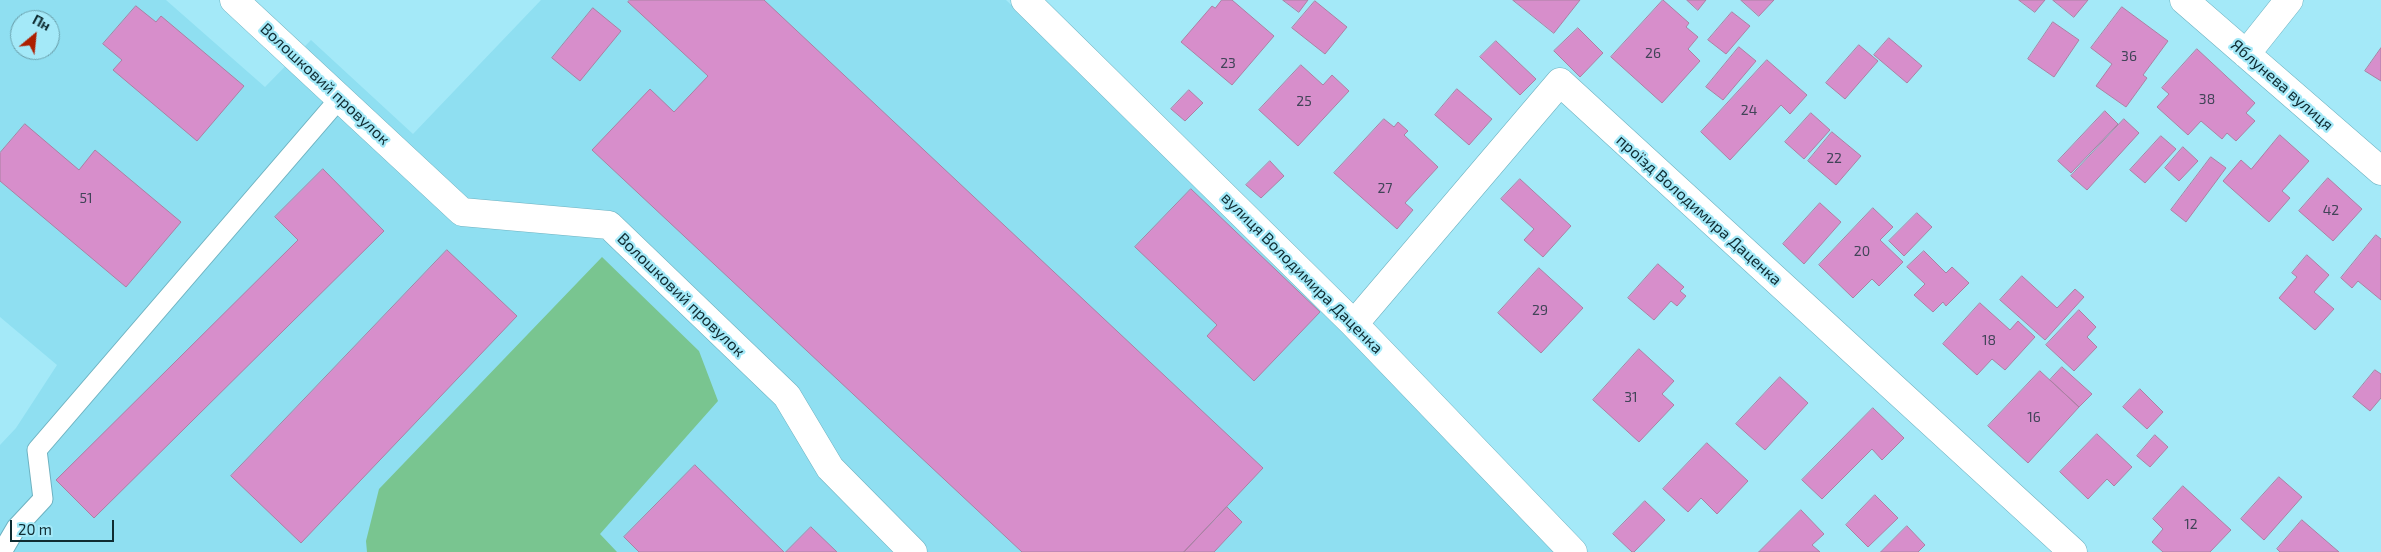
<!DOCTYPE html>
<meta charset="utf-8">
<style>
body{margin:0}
#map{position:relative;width:2381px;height:552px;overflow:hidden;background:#a4e9f8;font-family:"Exo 2",sans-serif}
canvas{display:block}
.north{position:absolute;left:10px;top:10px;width:50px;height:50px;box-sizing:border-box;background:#a4e9f8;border:1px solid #689da9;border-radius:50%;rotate:28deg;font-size:14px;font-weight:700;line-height:20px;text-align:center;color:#0f2c32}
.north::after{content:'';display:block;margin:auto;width:18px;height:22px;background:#ad1f00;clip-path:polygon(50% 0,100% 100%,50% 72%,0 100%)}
.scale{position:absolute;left:10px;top:520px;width:104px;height:22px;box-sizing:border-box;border:2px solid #0f2c32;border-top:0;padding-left:6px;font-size:15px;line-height:18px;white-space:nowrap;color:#0f2c32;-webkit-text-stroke:4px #a4e9f8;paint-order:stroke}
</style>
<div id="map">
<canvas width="2381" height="552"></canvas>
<div class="north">Пн</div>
<div class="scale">20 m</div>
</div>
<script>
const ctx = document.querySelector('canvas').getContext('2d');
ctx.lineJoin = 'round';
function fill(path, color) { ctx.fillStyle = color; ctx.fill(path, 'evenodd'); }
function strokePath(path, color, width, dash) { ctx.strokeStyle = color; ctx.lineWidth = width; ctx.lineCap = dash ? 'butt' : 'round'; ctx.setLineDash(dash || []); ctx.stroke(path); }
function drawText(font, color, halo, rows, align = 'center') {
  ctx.font = font + ' "Exo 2",sans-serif'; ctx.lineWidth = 4.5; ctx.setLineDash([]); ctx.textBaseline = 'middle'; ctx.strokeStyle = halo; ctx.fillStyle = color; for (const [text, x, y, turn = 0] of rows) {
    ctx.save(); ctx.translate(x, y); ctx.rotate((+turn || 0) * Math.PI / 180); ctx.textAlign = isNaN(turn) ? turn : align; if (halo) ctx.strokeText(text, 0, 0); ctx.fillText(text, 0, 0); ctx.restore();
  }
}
fill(new Path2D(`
 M0 0H166L265 87 311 40 413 134 541 0H1006L1350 327 1570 552H0V445L16 428 57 365 0 317ZM20 20H50V50H20Z`), '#8fdff1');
fill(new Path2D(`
 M602 257 699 351 718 401 600 534 617 552H367L366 541 379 489Z`), '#79c590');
const building = new Path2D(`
 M630 0H764L1263 468 1184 552H1022L592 150 650 89 674 112 708 76 628 2Z
 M1222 0H1232L1274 36 1232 85 1181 42 1212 6 1215 8Z
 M1283 0H1308L1299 12Z
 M1513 0H1580L1554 33Z
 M1663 0 1689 23 1686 27 1698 37 1688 49 1700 61 1662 103 1611 57Z
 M1687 0H1706L1698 10Z
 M1741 0H1774L1759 16Z
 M2019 0H2045L2035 12Z
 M2053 0H2088L2074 17Z
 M1315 1 1347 27 1325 54 1292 28Z
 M136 6 156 22 161 16 244 86 197 141 113 70 122 60 103 44Z
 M2122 7 2168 41 2143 75 2147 78 2126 107 2096 86 2112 64 2091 48Z
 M593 8 621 31 580 81 552 58Z
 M1732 12 1750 26 1726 54 1708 40Z
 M2053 22 2079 40 2054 77 2028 59Z
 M1578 28 1603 53 1580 77 1554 51Z
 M1889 38 1922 66 1907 83 1874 55Z
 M1496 41 1536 79 1520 95 1480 57Z
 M1859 45 1878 61 1845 99 1826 83Z
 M1739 47 1756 61 1723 100 1706 87Z
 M2381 48V81L2365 71Z
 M2197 49 2255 103 2246 113 2255 121 2236 141 2227 133 2222 139 2201 121 2188 135 2157 107 2169 94 2162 88Z
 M1767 60 1807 95 1790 114 1781 105 1730 160 1701 132Z
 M1301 65 1323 85 1332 75 1349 91 1298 146 1259 110Z
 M1457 89 1492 119 1469 145 1435 115Z
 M1189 90 1203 103 1185 121 1171 109Z
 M2105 111 2118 124 2071 173 2058 161Z
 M1811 113 1830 130 1804 159 1785 142Z
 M1384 119 1394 127 1398 122 1408 131 1404 135 1438 167 1405 203 1413 210 1397 229 1334 173Z
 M2124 119 2139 133 2087 190 2071 176Z
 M25 124 79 170 95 150 181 222 126 287 0 181V153Z
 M1832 132 1861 156 1836 185 1808 161Z
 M2280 135 2309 161 2282 191 2290 198 2269 222 2223 181 2241 160 2251 169Z
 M2161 136 2176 149 2145 183 2130 170Z
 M2183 147 2198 161 2179 181 2165 168Z
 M2211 157 2226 168 2186 222 2171 210Z
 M1270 161 1284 176 1261 198 1246 185Z
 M323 169 384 231 94 518 56 480 298 240 275 217Z
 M2328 178 2362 209 2333 241 2299 211Z
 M1520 179 1571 226 1543 257 1524 240 1534 229 1501 199Z
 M1191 189 1320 312 1254 381 1207 336 1217 325 1135 247Z
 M1820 203 1841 222 1804 264 1783 244Z
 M1873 208 1893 227 1880 240 1903 262 1879 286 1872 279 1853 298 1819 265Z
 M1917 213 1932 227 1904 256 1889 241Z
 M2376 235 2381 239V300L2358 281 2352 288 2341 278Z
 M447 250 517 316 301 543 231 476Z
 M1924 251 1946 273 1952 267 1969 283 1946 306 1943 302 1933 312 1914 295 1925 284 1907 267Z
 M2307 255 2329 275 2314 292 2334 309 2315 330 2279 298 2297 277 2292 273Z
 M1658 264 1684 287 1680 291 1686 296 1677 306 1671 301 1654 320 1628 298Z
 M1539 268 1583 308 1541 353 1498 313Z
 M2022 276 2057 308 2075 289 2084 297 2045 340 2000 300Z
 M1980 303 2010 330 2018 321 2035 337 2005 370 1992 359 1977 375 1943 344Z
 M2079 310 2096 327 2087 337 2097 347 2074 371 2046 345Z
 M1639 349 1674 381 1662 394 1674 405 1639 442 1593 400Z
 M2062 367 2092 394 2079 407 2050 380Z
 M2375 370 2381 374V398L2370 411 2353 397Z
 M2040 371 2079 407 2028 463 1988 426Z
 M1780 377 1808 403 1765 450 1736 424Z
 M2140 389 2163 412 2147 429 2123 407Z
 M1873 408 1904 438 1882 460 1872 449 1822 499 1802 480Z
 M2097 434 2132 467 2114 486 2107 479 2088 499 2060 472Z
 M2155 435 2168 447 2150 467 2137 456Z
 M1707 443 1748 481 1717 514 1701 498 1688 512 1663 489Z
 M695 465 784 552H639L624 537Z
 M2279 477 2302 497 2264 540 2241 519Z
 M2183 486 2231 530 2210 552H2163L2152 542 2163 529 2153 519Z
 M1875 495 1898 518 1868 547 1846 525Z
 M1645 501 1665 520 1634 552H1632L1613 534Z
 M1227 507 1242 522 1214 552H1184Z
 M1801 510 1824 534 1812 545 1820 552H1759Z
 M2302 520 2339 552H2280L2277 549Z
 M1907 526 1925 545 1918 552H1881Z
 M811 527 837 552H786Z`);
fill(building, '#d78ecb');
strokePath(building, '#ab80a3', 1);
const lane = new Path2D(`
 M2 552 16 528 43 499 37 450 340 98`);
const street = new Path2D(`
 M234 0 462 212 609 225 787 396 830 468 913 552
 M1025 0 1354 324 1573 552
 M2184 0 2381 171
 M2246 54 2289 0
 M1354 324 1560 82 2073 552`);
strokePath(lane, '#6eb2c1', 21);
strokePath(street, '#6eb2c1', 29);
strokePath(lane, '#fff', 19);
strokePath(street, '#fff', 28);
drawText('14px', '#414458', null, [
 ["26",1653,53],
 ["36",2129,56],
 ["23",1228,63],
 ["38",2207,99],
 ["25",1304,101],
 ["24",1749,110],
 ["22",1834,158],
 ["27",1385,188],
 ["51",86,198],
 ["42",2331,210],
 ["20",1862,251],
 ["29",1540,310],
 ["18",1989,340],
 ["31",1631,397],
 ["16",2034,417],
 ["12",2191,524]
]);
drawText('16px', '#0f2c32', '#a4e9f8', [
 ["Волошковий провулок",325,84,43],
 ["Яблунева вулиця",2282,85,41],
 ["проїзд Володимира Даценка",1699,210,42],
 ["вулиця Володимира Даценка",1302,273,45],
 ["Волошковий провулок",681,295,44]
]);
</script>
